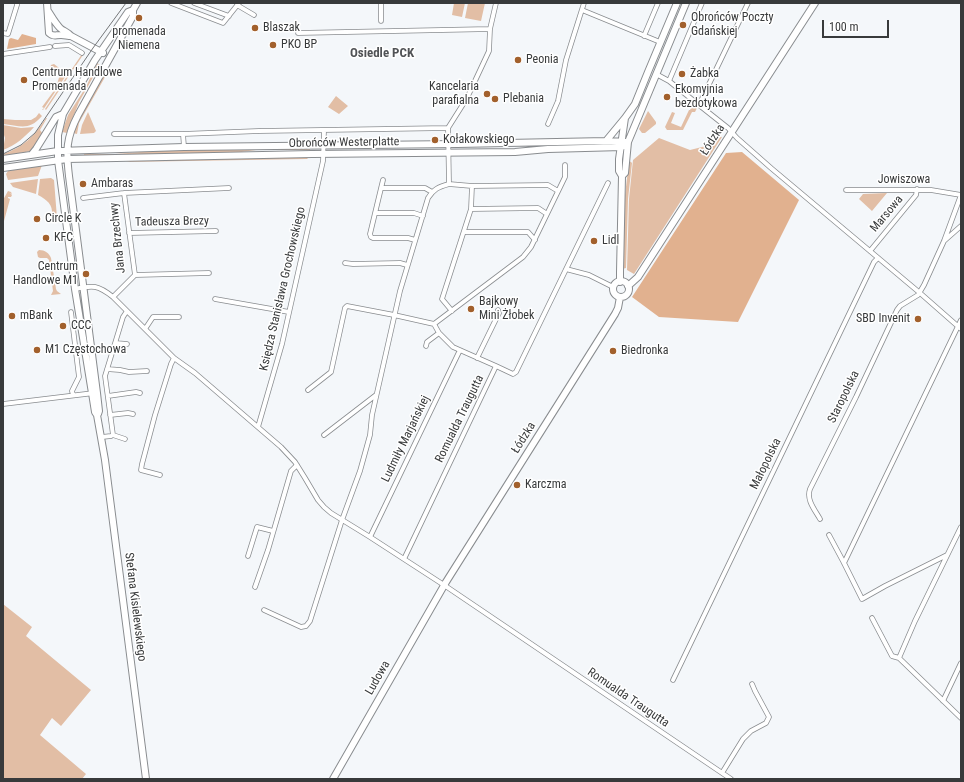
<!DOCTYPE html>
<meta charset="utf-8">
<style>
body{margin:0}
#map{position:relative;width:964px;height:782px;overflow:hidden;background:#f4f7fa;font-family:"Roboto Condensed",sans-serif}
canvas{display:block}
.frame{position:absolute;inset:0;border:4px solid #383a3b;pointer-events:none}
.scale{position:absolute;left:822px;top:20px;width:67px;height:18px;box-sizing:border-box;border:2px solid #383a3b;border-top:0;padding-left:5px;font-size:12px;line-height:14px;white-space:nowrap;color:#383a3b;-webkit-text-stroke:3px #fff;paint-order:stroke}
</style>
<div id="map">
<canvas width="964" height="782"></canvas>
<div class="frame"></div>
<div class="scale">100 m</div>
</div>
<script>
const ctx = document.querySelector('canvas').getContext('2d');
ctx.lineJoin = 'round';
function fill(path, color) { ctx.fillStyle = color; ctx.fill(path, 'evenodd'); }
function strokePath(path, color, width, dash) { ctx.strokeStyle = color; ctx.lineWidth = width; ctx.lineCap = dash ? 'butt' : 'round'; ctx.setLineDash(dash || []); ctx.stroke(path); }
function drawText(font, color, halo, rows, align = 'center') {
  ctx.font = font + ' "Roboto Condensed",sans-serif'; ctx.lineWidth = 3; ctx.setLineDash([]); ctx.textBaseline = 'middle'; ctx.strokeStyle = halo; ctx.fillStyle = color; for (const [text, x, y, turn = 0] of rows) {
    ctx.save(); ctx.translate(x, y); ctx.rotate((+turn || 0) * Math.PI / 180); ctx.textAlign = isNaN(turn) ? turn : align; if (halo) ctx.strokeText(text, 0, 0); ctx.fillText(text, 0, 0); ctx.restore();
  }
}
fill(new Path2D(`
 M454 3H465L462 17 452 15Z
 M468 3H485L481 21 465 18Z
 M82 54 83 55 46 110 45 109Z
 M97 63 100 65 79 102 67 133 62 132 68 115 86 87Z
 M54 64 67 74 43 110H42L44 108 42 107 56 88 60 74 53 71 50 69 51 65Z
 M106 69 109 70 79 123 77 134 73 133 77 123Z
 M336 96 348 106 339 114 328 107Z
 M693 105 697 108 695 112H692L683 130H667L665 127 672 112 675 113 671 123 681 127 689 110H690Z
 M648 111 656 122V124L645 133H642L639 129Z
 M88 112 96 131 94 133 80 134 82 125Z
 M39 113 42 116C29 131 21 126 3 124V119L15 120H31L36 117Z
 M46 118H47L40 130 43 134 34 148 31 151 3 156V154C24 147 34 136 46 118Z
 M3 125 21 128 34 127C25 137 16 145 3 150L5 138 3 132Z
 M715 136 722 137 634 274 627 270 629 199 633 160 659 138 690 150 706 146Z
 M310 148V150H256L234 153 84 157V154H115L154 151Z
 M309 157 307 159 126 162 134 160Z
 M629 161 631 162 632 163 628 199 626 268 622 269 624 204Z
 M42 165 38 176 8 180 6 174 8 171Z
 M51 178 54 180 57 218H56L52 215C53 204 47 200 38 195L40 179Z
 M38 179 36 194 13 187 10 183Z
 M8 191 11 192 12 194 10 193 12 195 11 197H8V198L10 199 4 221 3 220V200Z
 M887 193 872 211 859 199 863 194Z
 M39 250C45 250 49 253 51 258L56 289 57 291 61 294 51 295 53 291 49 260 47 258H40L38 257 37 252Z
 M3 604 32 627 26 636 91 690 61 726 52 718 40 735 86 774 82 779H3Z`), '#e2bea5');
fill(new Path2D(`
 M22 34 36 38V44L7 49 9 39 11 38 18 40Z
 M742 152 799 200 738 322 659 317 632 297 726 153Z`), '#e1b18f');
const street = new Path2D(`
 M171 3 223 23 239 3
 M194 3 229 16
 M381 3V21
 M237 5 254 15
 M582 10 660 42
 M3 33 8 34 17 5V3
 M298 33 490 29
 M644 36 658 3
 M55 46 69 45 82 53
 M3 54 50 47
 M656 74 669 81 699 105 728 128 737 138 771 168 920 293 961 329
 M669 81 702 3
 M699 105 748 3
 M548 124 558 101 566 60 584 3
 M448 128 467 98 489 51 490 29 496 3
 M114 134H183L259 131 448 128 449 184C438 187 434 189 428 198L400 291 372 415 370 435 360 471 342 520 310 621 306 626 301 627 264 610
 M183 134 184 147
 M383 180 370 234 371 237 373 238H408L415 240
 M449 184 472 186 471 209 442 299 452 311
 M472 186 548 185 558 191
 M381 188H425L432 192
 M846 190H931L961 195
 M83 198 124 193 229 188
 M471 209 538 208 547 214
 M375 213H414L423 216
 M464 232H528L535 240
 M129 233 216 231
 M944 241 961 226
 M870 251 916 195 917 189
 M345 263 353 264 400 263 407 265
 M566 269 589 275 613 287
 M135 275 209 273
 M75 289C93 285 98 285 113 297L174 358 195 373 281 447 295 462 305 478 318 500 324 507 331 513 370 537 444 585 731 779
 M113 297 135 275 124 193
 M215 299 289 312
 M71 312 79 377 72 391 73 395
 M434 324 523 257 531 247 565 177V165
 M145 329 153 317H179
 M115 343 127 344
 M426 346 427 342 439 333
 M477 358 499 313 498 310
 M107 369 120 370 129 372 147 371
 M308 390 331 372 345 308 347 306 394 315 434 324 439 333 453 347 496 366
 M108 396 136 392 140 393
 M3 404 94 393
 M110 415 128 413 133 414
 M258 427 282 344 323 161 324 130
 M113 435 125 439
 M324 435 376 395
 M102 437 111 436 113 435 105 376 123 317 127 311
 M160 475 141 470 142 464 155 415 171 364 174 358
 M820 519C815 510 806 500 810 489L856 397 897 310 900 306 918 295 924 285 944 241 961 195
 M829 535 844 563 862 599 885 586 947 555
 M370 537 460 350
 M248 556 257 527 273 531
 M404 559 496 366 513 374 516 372 608 183
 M844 563 961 320
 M255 587 268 550 291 471 297 465
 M872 618 892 656 899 658 961 718
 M899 658 915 621 961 527
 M673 680 874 262 878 258
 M943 701 961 663
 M722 773 743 739 751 731 766 723 769 717 755 691 752 684`);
const secondary = new Path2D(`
 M47 3 49 33C53 37 55 35 61 35 64 35 68 36 71 36
 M133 10 128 12 95 60 63 114 58 135V160L75 289 92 393 95 412 97 415 105 460 146 779
 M48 11C52 17 55 23 60 28 63 31 68 32 71 36L103 53
 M606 141 625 118
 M32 154 36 149 56 117 63 114
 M3 159 58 151 184 147 457 144 606 141 628 142 625 173 622 176
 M3 168 67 159 312 154 515 152 548 149 622 147 628 142 686 3
 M613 289a8 8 0 1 1 16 0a8 8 0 1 1-16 0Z
 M620 282V272L622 176 619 171V159L625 118 635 104 648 72 677 3
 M628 286 638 277 815 3
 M98 414 99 411 97 393 69 176C66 151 66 138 78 115L133 16V10L137 3
 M333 779 446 582 615 314 618 308 620 297`);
strokePath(street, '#898c8f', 5.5);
strokePath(secondary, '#898c8f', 8);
strokePath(street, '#fff', 4);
strokePath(secondary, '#fff', 6);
strokePath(new Path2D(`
 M3 154 21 145 35 133 93 48 126 3`), '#757779', 1);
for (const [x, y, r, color] of [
 [139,18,4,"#a2602c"],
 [683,25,4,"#a2602c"],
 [255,28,4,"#a2602c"],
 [273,45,4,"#a2602c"],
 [518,60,4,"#a2602c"],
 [682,74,4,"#a2602c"],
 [24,80,4,"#a2602c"],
 [487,94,4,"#a2602c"],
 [667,97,4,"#a2602c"],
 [495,99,4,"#a2602c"],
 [435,140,4,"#a2602c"],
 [83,184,4,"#a2602c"],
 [37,219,4,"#a2602c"],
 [46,238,4,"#a2602c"],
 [594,241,4,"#a2602c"],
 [86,274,4,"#a2602c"],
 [471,309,4,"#a2602c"],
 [12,316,4,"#a2602c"],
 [918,319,4,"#a2602c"],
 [63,326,4,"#a2602c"],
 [37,350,4,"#a2602c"],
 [613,351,4,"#a2602c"],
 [517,485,4,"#a2602c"]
]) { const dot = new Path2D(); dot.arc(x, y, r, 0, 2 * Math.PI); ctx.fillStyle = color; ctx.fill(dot); strokePath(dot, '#fff', 1.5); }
drawText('12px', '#383a3b', '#fff', [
 ["Obrońców Poczty",691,18],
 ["Gdańskiej",691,32],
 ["Blaszak",263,28],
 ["promenada",139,32,"center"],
 ["Niemena",139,46,"center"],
 ["PKO BP",281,45],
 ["Peonia",526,60],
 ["Centrum Handlowe",32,73],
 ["Promenada",32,87],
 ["Żabka",690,74],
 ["Kancelaria",479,87,"right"],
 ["parafialna",479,101,"right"],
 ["Ekomyjnia",675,90],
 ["bezdotykowa",675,104],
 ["Plebania",503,99],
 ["Kołakowskiego",443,140],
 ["Ambaras",91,184],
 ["Circle K",45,219],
 ["KFC",54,238],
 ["Lidl",602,241],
 ["Centrum",78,267,"right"],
 ["Handlowe M1",78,281,"right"],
 ["Bajkowy",479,302],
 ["Mini Żłobek",479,316],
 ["mBank",20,316],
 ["SBD Invenit",910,319,"right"],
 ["CCC",71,326],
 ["M1 Częstochowa",45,350],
 ["Biedronka",621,351],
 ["Karczma",525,485]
], 'left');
drawText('12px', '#383a3b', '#fff', [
 ["Łódzka",713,140,-57],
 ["Obrońców Westerplatte",344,143,-1],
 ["Jowiszowa",904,180],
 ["Marsowa",887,214,-50],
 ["Tadeusza Brezy",172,222,-1],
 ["Jana Brzechwy",118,238,-96],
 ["Księdza Stanisława Grochowskiego",283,289,-77],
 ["Staropolska",844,397,-64],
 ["Romualda Traugutta",460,419,-64],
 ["Łódzka",524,438,-58],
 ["Ludmiły Marjańskiej",406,439,-64],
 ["Małopolska",766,464,-64],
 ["Stefana Kisielewskiego",135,607,83],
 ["Ludowa",378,678,-60],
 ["Romualda Traugutta",628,698,34]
]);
drawText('bold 13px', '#515356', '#fff', [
 ["Osiedle PCK",382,54]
]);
</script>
